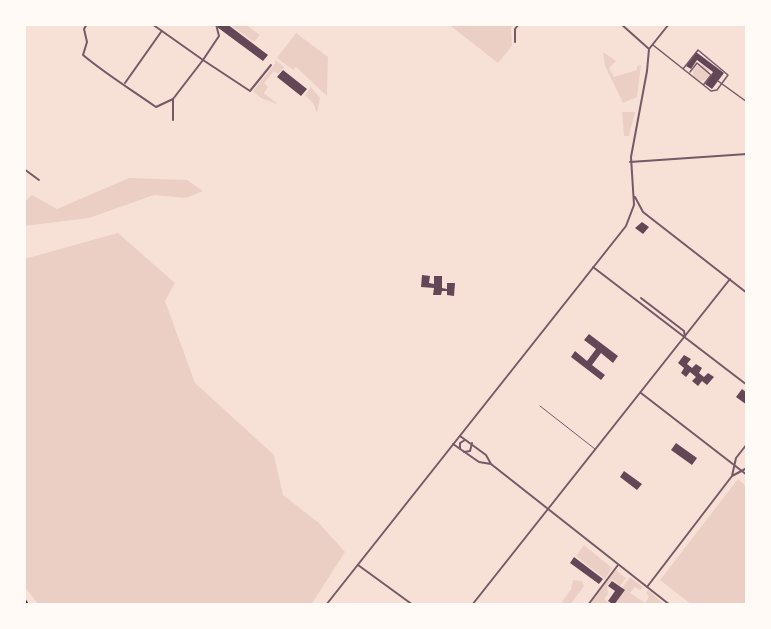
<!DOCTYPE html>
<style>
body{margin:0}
#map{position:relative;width:771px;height:629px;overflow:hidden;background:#f7e1d7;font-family:"Roboto Condensed",sans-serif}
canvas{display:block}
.frame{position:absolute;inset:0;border:26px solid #fffaf5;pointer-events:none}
</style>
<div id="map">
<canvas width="771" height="629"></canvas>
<div class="frame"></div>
</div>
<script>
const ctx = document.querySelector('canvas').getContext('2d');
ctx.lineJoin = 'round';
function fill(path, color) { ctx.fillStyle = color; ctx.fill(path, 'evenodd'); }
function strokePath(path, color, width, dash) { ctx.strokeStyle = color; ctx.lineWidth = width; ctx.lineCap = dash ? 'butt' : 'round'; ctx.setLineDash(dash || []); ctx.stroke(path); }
fill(new Path2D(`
 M229 24H245L260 35 254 42Z
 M448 24H514L511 28 512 46 498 63Z
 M296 33 328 57 327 96 296 67 293 70 277 58Z
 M603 52 616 61 609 68 614 77 637 70V66L641 65 637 97 623 103 605 66Z
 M275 60 284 67 278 74 274 71 264 83 268 87 264 93 279 105 261 98 253 91 275 64Z
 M693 73a8 8 0 1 1 16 0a8 8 0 1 1-16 0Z
 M311 87 320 98 317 113 313 103 305 95Z
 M622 112H635L629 136H624Z
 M129 178 187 180 203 191 186 198 154 195 89 218 24 226V202L32 195 57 209Z
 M118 233 175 283 165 301 195 383 274 455 283 495 319 523 345 552 311 605H39L24 586V259Z
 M738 479 747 487V605H692L660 580Z
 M584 545 612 568 605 579 576 556Z
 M616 570 626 578 620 586 612 579 607 586 608 594 604 599 611 605H589Z
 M630 577 643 587 640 590 635 587 630 593 645 603 649 597 646 593 648 590 665 605H614L625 591 622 588Z
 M573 580 582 581 584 586 570 605H560L571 589Z`), '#ebcfc5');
fill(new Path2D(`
 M220 24H227L268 55 263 61 217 27Z
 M696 52 724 73 712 89 705 84 713 72 697 60 691 69 686 66Z
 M283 70 307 89 301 96 277 77Z
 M642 222 649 227 643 234 635 228Z
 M422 275 430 276 429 283 434 284V276H442V288L447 289V283H455L454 296 447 295V291H442L441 295H433L434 288 421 287Z
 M589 334 618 356 613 363 601 353 592 365 605 375 601 380 571 357 575 351 587 361 596 349 584 340Z
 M684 355 691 359 687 364 692 368 696 364 702 368 699 373 704 377 708 373 714 377 707 385 702 381 698 386 692 381 696 377 690 372 686 377 681 373 684 368 678 363Z
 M742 389 747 393V405L736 397Z
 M676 443 697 458 692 465 671 450Z
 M624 471 642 484 637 490 620 477Z
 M574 557 603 579 599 584 570 563Z
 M612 581 625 590 614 605 608 601 615 591 608 586Z`), '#644757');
strokePath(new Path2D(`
 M540 406 595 449`), '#755966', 1);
strokePath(new Path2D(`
 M653 45 711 91 717 90 728 75 698 50 683 69
 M690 72 697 63 711 75 704 84
 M718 81 747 102`), '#755966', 1.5);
strokePath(new Path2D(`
 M87 24 84 29 87 42 83 55C107 75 132 90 156 107L173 99
 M152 24 203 60 173 99V120
 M216 24 219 36 203 60 250 91 271 65
 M621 24 649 49
 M515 42V29L519 24
 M125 83 161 32
 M630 162 747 154
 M24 169 39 180
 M635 197 643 212 747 293
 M593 267 747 385
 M641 298 684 331 685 337
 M641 393 747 475
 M732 476 736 458 747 444
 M358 565 413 605
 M647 587 732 476 747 468
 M326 605 626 226 634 205 631 157 647 71 649 49 669 24
 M472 605 730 279
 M588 605 618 565`), '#755966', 2);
strokePath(new Path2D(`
 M460 436 486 455 491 464
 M453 444 479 462 491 464 670 605
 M460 449V443L465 440
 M464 452 470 451 472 443`), '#755966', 2);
strokePath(new Path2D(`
 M24 600 27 605`), '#4a2c40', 4);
</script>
